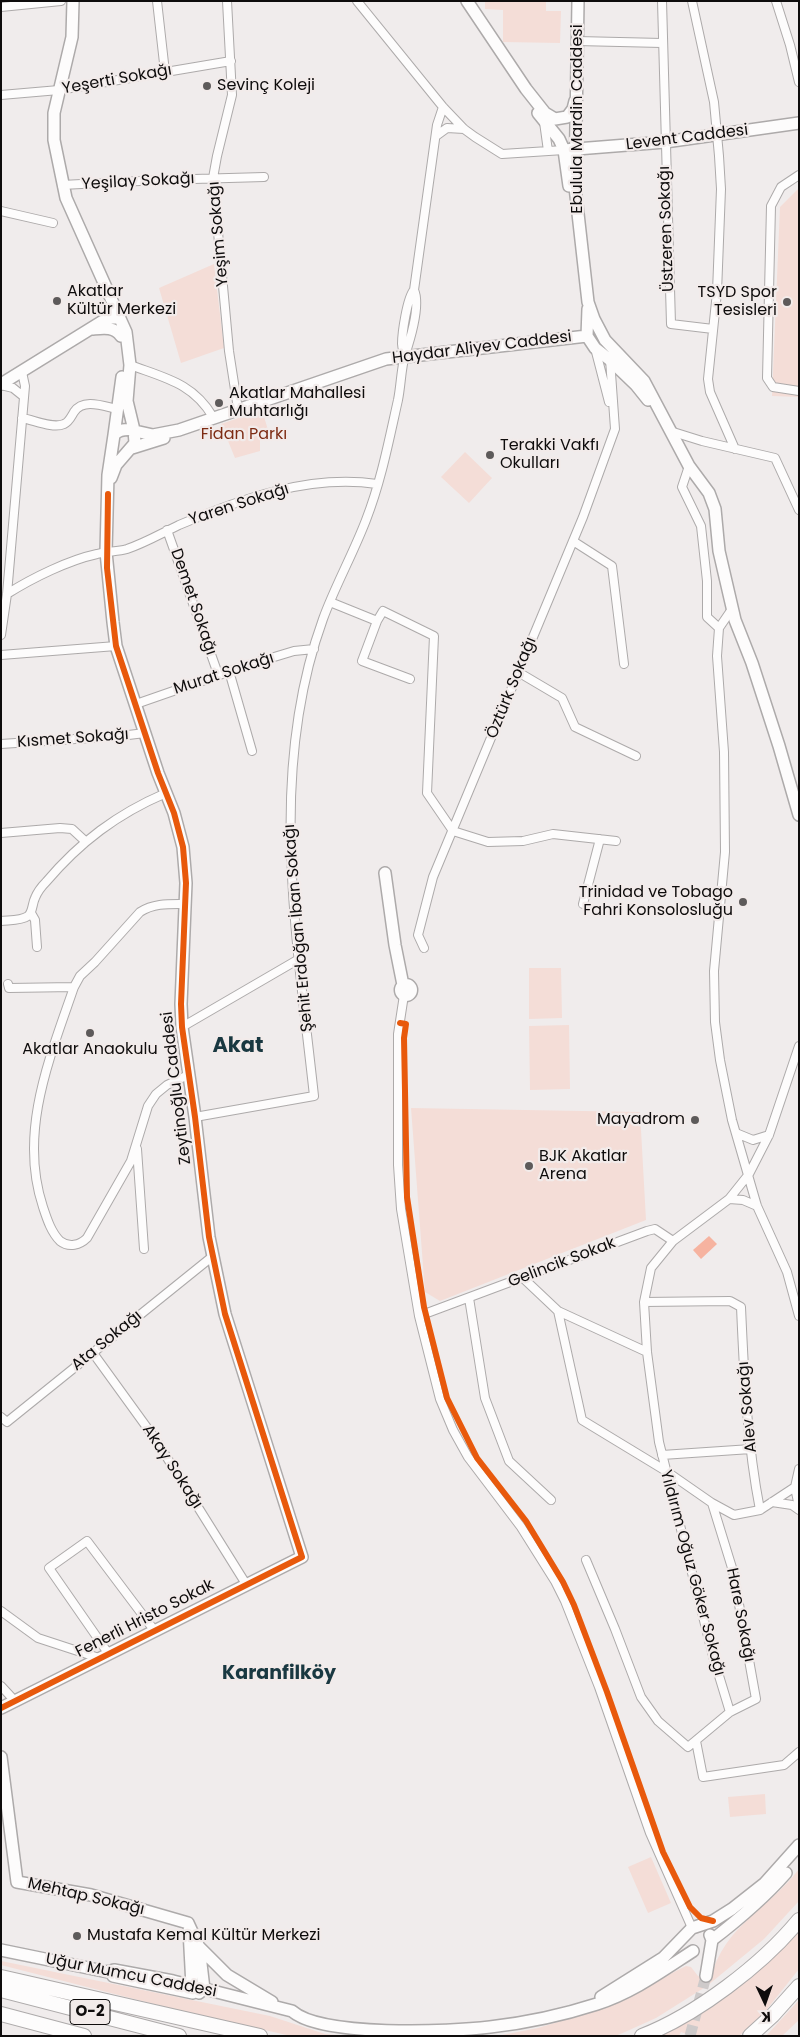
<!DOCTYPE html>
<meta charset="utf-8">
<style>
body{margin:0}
#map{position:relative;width:800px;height:2037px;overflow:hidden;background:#f0ecec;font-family:Poppins,sans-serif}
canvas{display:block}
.frame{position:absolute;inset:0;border:2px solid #0e0c0c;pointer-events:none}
.north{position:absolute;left:740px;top:1977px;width:50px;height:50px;-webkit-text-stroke:4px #f2ebea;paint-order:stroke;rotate:177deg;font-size:14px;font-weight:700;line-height:20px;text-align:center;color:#0e0c0c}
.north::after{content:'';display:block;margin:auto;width:18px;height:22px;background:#0e0c0c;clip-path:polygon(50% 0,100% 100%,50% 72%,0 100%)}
</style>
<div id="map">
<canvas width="800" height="2037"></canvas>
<div class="frame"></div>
<div class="north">K</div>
</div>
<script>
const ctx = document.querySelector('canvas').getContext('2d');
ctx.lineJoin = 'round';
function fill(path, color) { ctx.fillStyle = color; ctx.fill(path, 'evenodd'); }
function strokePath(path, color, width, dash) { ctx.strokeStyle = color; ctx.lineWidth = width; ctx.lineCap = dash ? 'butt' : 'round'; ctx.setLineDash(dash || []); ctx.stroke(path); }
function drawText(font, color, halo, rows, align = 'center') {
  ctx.font = font + ' Poppins,sans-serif'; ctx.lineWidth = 4.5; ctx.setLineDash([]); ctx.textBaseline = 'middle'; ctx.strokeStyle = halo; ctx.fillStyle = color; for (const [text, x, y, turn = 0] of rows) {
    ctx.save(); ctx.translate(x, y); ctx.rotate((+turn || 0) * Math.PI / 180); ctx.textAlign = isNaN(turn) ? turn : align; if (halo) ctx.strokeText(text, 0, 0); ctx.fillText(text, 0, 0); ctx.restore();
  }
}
fill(new Path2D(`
 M485 1H546V11H561L560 43 503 42V10L485 9Z
 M799 188V397L772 396 780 207Z
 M214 264 224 348 181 363 159 288Z
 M262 410 268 430 260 435V451L235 458 221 424Z
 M465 452 492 478 469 503 441 477Z
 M529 968H561L562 1018 529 1019Z
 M569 1025 570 1089 530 1090 529 1026Z
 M411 1108 640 1112 646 1220 440 1301 425 1292Z
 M765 1794 766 1814 730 1817 728 1797Z
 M651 1857 671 1903 648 1913 628 1867Z
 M799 1869V1901L764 1939 707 1986 656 2018 625 2032 615 2036H497L538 2028 600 2009 686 1966 691 1967 698 1976 710 1979C726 1923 766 1912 799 1869Z
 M799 1932V1969L764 2013 739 2036H692L681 2032 679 2036H656L765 1963Z
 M1 1961 270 2016 325 2034 347 2036H291L181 2011 1 1965Z
 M799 2000V2020L782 2036H766Z`), '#f4ddd7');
fill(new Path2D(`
 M709 1236 717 1244 701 1259 693 1250Z`), '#f6b3a0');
strokePath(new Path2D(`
 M690 2036 706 1976`), '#cecaca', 11, [11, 5.5]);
const street = new Path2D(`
 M157 1 165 72
 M227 1 232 95 217 156 213 178 229 351 238 409
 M357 1 443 107 464 129 475 137 502 154 564 150
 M662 1 671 324 713 329
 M692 1 714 102 719 156 721 189 717 292 708 379 710 392 735 449
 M776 1 790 45 799 82
 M1 7 61 1
 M577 41 662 43
 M1 95 59 90 231 61
 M544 122 548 151
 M436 136 447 128 464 129
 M799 175 781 187 771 206 767 378 773 387 799 391
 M62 185 159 180 264 177
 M1 211 53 223
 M595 348 609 402
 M405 356C404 352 402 348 402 344 402 333 407 298 414 290L437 125 443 107
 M130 365C165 378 193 383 213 417
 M1 385 13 388 23 396
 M22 418C34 420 53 429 64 424 69 422 71 417 74 412 83 398 103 406 117 409
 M670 431 702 441 775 458 799 510
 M689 466 682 487 701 526 707 581V617L719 628
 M167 530 218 674
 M573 541 612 566 624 664
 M7 594C32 578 69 560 97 554 107 551 117 552 127 549 145 543 162 533 179 525 241 499 309 474 377 484
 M330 602 377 621 383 611 434 636 427 793 453 831 488 842 523 841 553 834 616 841
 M732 609 719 628 717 656 724 752 725 852 714 971 715 1022 720 1060 732 1120 757 1206 787 1272 799 1316
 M377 621 362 661 410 679
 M1 635 7 594 25 386 22 372
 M1 655 116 646
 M229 671 252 751
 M518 672 562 698 575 727 636 756
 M136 704 251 664 294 651 314 649
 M1 744 120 736 145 733
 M1 833 60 828 72 829 85 841
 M186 904C169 904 154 903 140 912L95 962 80 976 74 987C50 1057 18 1132 43 1207 47 1219 51 1232 60 1241 69 1248 80 1245 87 1238L131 1161 148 1106 156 1094 167 1085 188 1075
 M583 904 600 839
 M31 913 35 920 37 947
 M1 921C9 920 21 921 28 916 33 912 32 904 35 898 37 893 41 887 46 882 80 842 117 814 166 793
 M424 948 418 935 433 877 583 517 615 429 610 359
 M8 984 9 988 74 987
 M404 995 398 1034V1165L401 1209 419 1316 440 1399 453 1430 468 1457 521 1527 555 1581 565 1601 599 1687 650 1833 692 1928
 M182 1027 299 959
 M195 1117 314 1096C297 938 267 773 323 619 335 586 353 554 366 520 381 482 389 440 398 400 401 385 401 369 405 355 410 340 421 305 414 290
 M736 1133 753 1140 769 1135
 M137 1149 144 1249
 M729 1199 743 1200 757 1206
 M522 1277 558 1311 647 1352
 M469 1298 485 1398 509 1461 551 1500
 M644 1302 730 1301 741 1307C744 1375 747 1443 760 1510
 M558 1311 582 1420 666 1471 712 1503 734 1515 760 1510 795 1487
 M419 1316 647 1231 655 1229 673 1241
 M93 1353 156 1440 246 1584
 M1 1417 7 1422 213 1256
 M662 1455 751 1449
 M799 1469 795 1487 799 1507
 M772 1502 792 1505 799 1510
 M586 1560 615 1629 641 1697 658 1721 688 1747 730 1712 756 1699 733 1571 712 1503
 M1 1611 38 1638 99 1658
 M108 1653 49 1568 87 1541 154 1630
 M1 1686 14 1700
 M730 1712 713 1656 659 1442 647 1352 644 1302 651 1268 673 1241 729 1199 749 1174 769 1135 799 1046
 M696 1741 703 1777 784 1765 799 1752`);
const secondary = new Path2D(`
 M73 1 72 37 54 113V140L66 198 126 332 130 365 127 401 134 430 135 443 116 465 111 478
 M467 1 526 89 545 113 555 119 567 117 573 109 575 101
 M578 1 575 187 588 302 594 319 605 340 644 381 689 466 709 493 715 509 719 551 735 620 752 663 779 746 799 815
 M538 113 559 139 564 150 569 186
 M564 150 665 142 799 123
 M588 309 587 336 595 348 610 360 636 385 648 400
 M92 329C103 328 114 326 121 336
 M1 384 103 321 110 318H120
 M135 431 153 435 179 430 386 359 587 336
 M114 435 122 377
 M132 448 164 438
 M385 873 395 945 403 985
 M400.5 990a5.5 5.5 0 1 1 11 0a5.5 5.5 0 1 1-11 0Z
 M1 1708 302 1557 225 1314 209 1237 195 1117 182 1027 181 1004 186 883 183 847 174 813 158 773 116 646 113 622 106 552 108 475 114 435C119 429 126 429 134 430
 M1 1757 17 1882 91 1895 188 1923
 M188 1923 199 1947 227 1975 272 2002
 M189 1930 192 1986 196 1992
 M712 1940C738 1920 764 1898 786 1873
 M199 1947 204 1989 199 1993
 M1 1950 108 1972 114 1970 173 1981 292 2011C321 2037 450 2032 490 2027 525 2023 563 2015 597 2004 632 1993 662 1971 693 1951
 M113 1976 193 1993
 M706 1976 712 1940 710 1935
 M601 1997 663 1958 692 1928 713 1921 732 1909 765 1883 799 1845`);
const highway = new Path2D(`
 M1 1977 260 2036
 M1 1990 179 2036
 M1 2014 84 2036
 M642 2036C696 2015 762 1965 799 1920
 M750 2036 773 2015 799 1986`);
strokePath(street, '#adaaaa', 10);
strokePath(secondary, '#adaaaa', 14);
strokePath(highway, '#adaaaa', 16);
strokePath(street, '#fdfcfc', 8);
strokePath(secondary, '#fdfcfc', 11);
strokePath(highway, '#fdfcfc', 14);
strokePath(new Path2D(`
 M400 1023 406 1024 404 1038 407 1197 424 1307 447 1398 477 1458 526 1521 563 1582 574 1605 607 1692 663 1852 690 1907 701 1918 713 1921
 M1 1708 302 1557 225 1314 209 1237 195 1117 182 1027 181 1004 186 883 183 847 174 813 158 773 116 646 107 568 108 494`), '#e8590c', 6);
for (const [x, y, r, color] of [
 [207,86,5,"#5d5a5a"],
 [57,301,5,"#5d5a5a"],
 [787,302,5,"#5d5a5a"],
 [219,403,5,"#5d5a5a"],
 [490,455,5,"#5d5a5a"],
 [743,902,5,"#5d5a5a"],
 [90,1033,5,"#5d5a5a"],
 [695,1120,5,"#5d5a5a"],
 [529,1166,5,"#5d5a5a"],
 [77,1936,5,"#5d5a5a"]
]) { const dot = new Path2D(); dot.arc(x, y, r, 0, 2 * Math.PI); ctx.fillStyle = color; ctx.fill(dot); strokePath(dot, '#f2ebea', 2); }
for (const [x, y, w] of [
 [90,2012,40]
]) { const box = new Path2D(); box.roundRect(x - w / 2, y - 12.5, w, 25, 4); ctx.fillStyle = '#f2ebea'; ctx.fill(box); strokePath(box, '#0e0c0c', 1); }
drawText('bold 15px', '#0e0c0c', null, [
 ["O-2",90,2012]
]);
drawText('16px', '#0e0c0c', '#f2ebea', [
 ["Yeşerti Sokağı",117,80,-10],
 ["Ebulula Mardin Caddesi",578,119,-90],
 ["Levent Caddesi",687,138,-7],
 ["Yeşilay Sokağı",138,182,-3],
 ["Üstzeren Sokağı",667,229,-92],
 ["Yeşim Sokağı",219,234,-95],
 ["Haydar Aliyev Caddesi",482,348,-7],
 ["Yaren Sokağı",239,505,-18],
 ["Demet Sokağı",193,602,71],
 ["Murat Sokağı",224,674,-18],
 ["Öztürk Sokağı",512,688,-68],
 ["Kısmet Sokağı",73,739,-4],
 ["Şehit Erdoğan İban Sokağı",299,928,-95],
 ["Zeytinoğlu Caddesi",177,1088,-97],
 ["Gelincik Sokak",562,1263,-21],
 ["Ata Sokağı",107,1341,-39],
 ["Alev Sokağı",748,1407,-95],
 ["Akay Sokağı",172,1467,57],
 ["Yıldırım Oğuz Göker Sokağı",692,1573,75],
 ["Hare Sokağı",740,1615,79],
 ["Fenerli Hristo Sokak",145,1619,-27],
 ["Mehtap Sokağı",86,1897,13],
 ["Uğur Mumcu Caddesi",131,1976,11]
]);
drawText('16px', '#0e0c0c', '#f2ebea', [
 ["Sevinç Koleji",217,86],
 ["Akatlar",67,292],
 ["Kültür Merkezi",67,310],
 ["TSYD Spor",777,293,"right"],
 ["Tesisleri",777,311,"right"],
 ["Akatlar Mahallesi",229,394],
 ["Muhtarlığı",229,412],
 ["Terakki Vakfı",500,446],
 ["Okulları",500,464],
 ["Trinidad ve Tobago",733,893,"right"],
 ["Fahri Konsolosluğu",733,911,"right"],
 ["Akatlar Anaokulu",90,1050,"center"],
 ["Mayadrom",685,1120,"right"],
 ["BJK Akatlar",539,1157],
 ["Arena",539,1175],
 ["Mustafa Kemal Kültür Merkezi",87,1936]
], 'left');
drawText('16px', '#7d2b13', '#f2ebea', [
 ["Fidan Parkı",244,435]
]);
drawText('bold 19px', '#193841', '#f2ebea', [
 ["Karanfilköy",279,1674]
]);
drawText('bold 21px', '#193841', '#f2ebea', [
 ["Akat",238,1047]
]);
</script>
